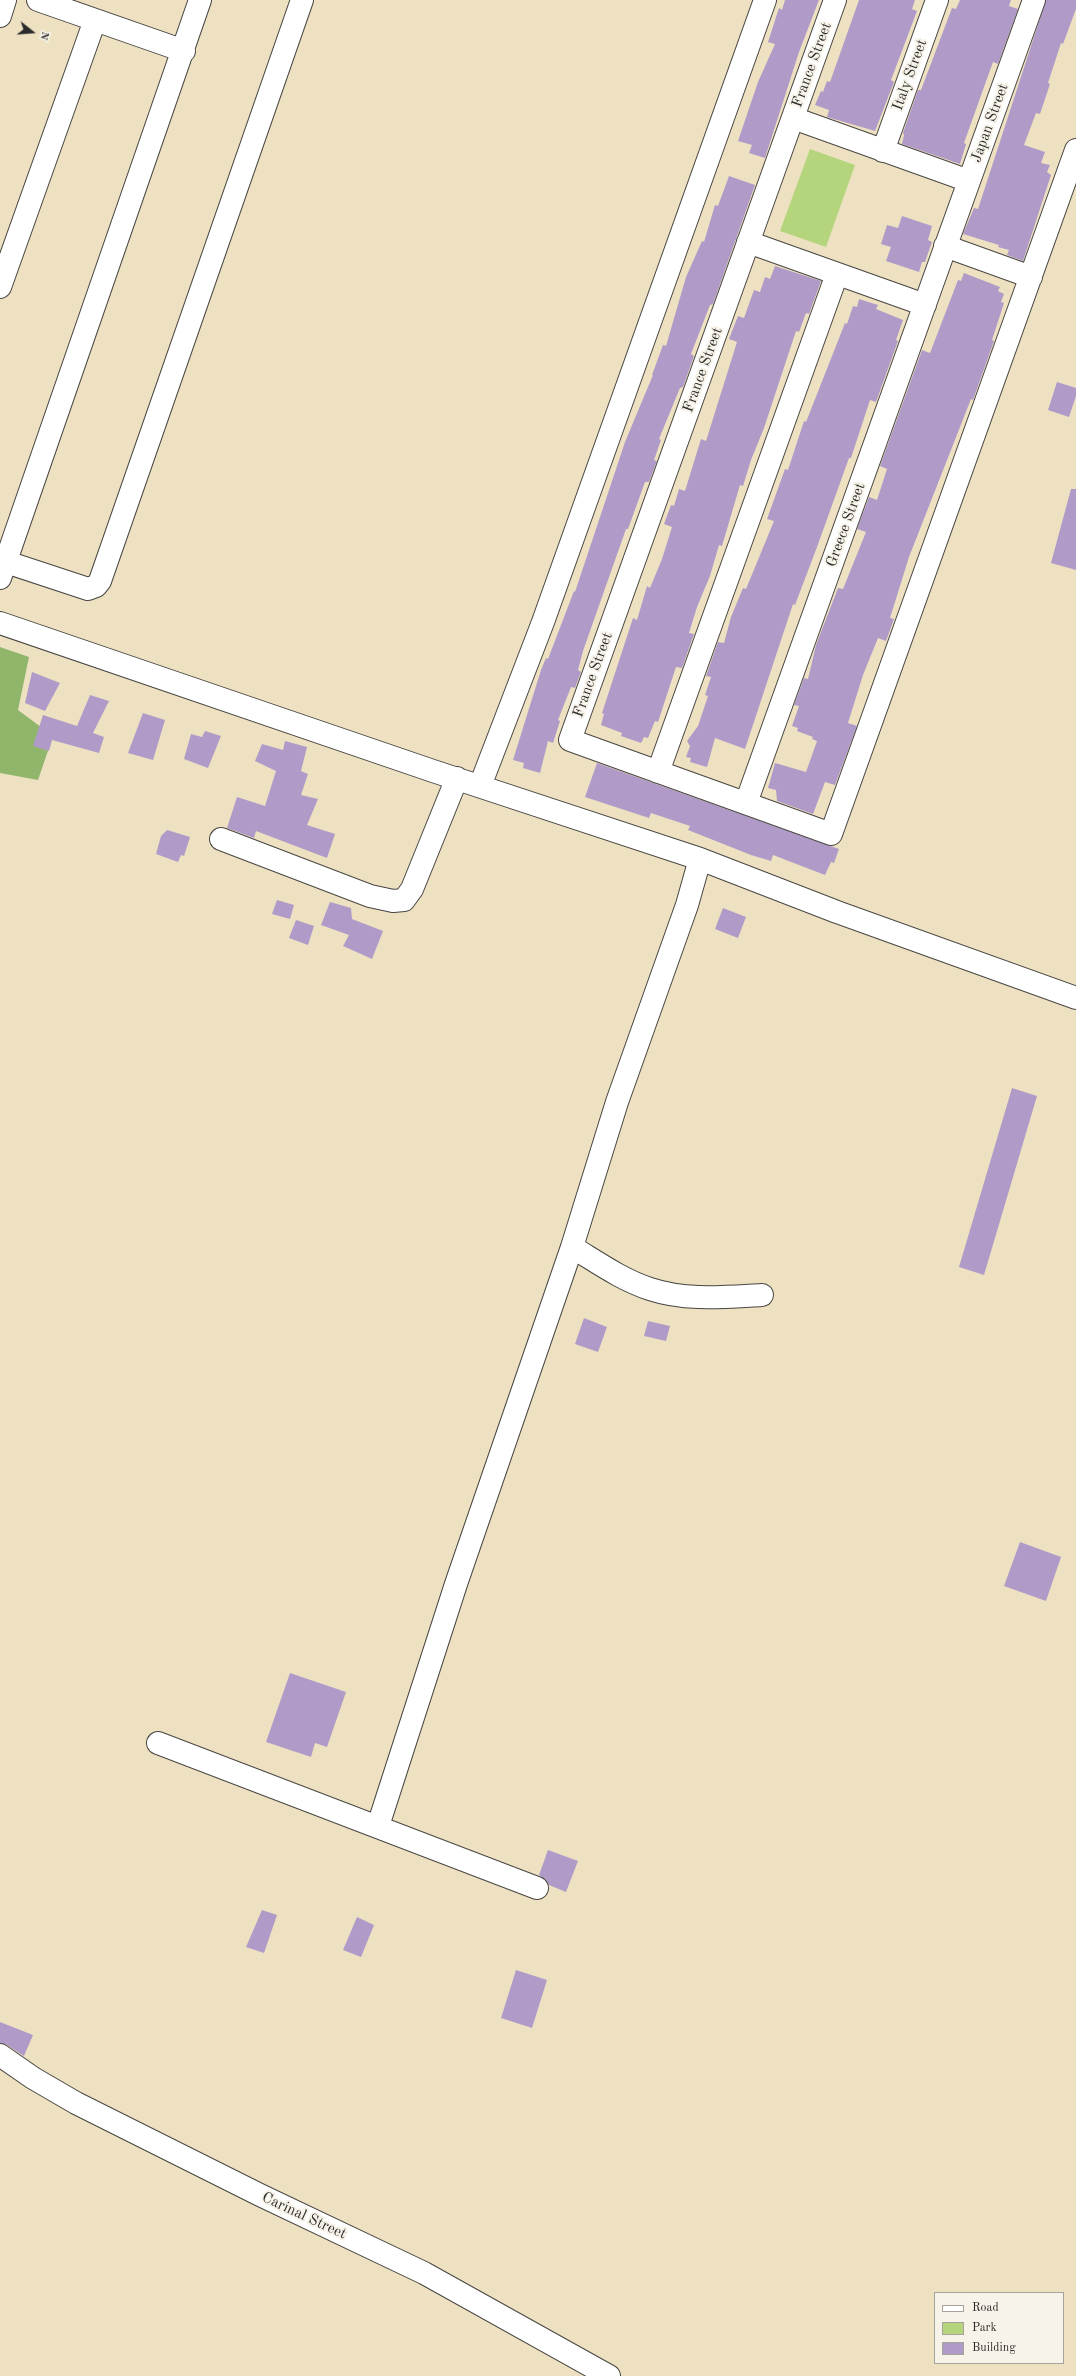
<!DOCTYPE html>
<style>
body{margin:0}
#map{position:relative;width:1076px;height:2376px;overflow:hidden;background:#ede1c2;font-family:"Old Standard TT",serif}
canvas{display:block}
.legend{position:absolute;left:934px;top:2292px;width:130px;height:72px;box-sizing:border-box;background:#f7f3e8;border:1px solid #a5a39c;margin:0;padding:5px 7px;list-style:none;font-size:12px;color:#2b2b2b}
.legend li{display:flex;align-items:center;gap:8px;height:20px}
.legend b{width:20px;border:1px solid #a5a39c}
.north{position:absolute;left:12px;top:12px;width:40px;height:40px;-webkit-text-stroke:3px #f7f3e8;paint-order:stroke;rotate:107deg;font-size:11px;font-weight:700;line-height:16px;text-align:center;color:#2b2b2b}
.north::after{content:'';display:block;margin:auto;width:14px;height:18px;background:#2b2b2b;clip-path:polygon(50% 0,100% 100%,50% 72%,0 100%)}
</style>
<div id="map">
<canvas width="1076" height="2376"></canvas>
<ul class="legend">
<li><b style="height:5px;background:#fff"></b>Road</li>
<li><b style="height:11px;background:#b5d57d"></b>Park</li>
<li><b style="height:11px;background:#b09bc8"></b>Building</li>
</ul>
<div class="north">N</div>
</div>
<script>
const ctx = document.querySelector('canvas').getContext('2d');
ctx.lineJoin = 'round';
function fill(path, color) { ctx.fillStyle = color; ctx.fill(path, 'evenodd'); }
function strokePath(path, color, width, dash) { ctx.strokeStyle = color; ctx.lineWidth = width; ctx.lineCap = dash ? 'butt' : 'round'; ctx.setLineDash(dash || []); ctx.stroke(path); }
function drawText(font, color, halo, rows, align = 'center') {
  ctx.font = font + ' "Old Standard TT",serif'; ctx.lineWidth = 4; ctx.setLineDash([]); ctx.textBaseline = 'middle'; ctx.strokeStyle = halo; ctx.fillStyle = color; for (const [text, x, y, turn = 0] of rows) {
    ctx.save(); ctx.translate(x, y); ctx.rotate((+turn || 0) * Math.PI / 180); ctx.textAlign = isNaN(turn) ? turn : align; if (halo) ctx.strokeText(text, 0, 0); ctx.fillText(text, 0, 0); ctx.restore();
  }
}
fill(new Path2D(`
 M810 149 855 165 826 247 780 231Z`), '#b5d57d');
fill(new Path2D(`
 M0 647 29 657 18 710 53 736 38 780 0 773Z`), '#90b66c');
fill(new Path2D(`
 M785 0H819L799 52 765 158 749 153 752 145 738 141 758 82 775 44 768 42 779 8 782 10Z
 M859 0H915L912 9 917 11 891 80 894 82 875 131 827 117 829 110 815 105 821 91 823 92 827 81 830 82Z
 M960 0H1011L1009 6 1018 9 998 64 993 62 964 143 966 144 960 164 902 144 904 135 903 133 918 90H921L952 8 956 9Z
 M1046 0H1076V9L1063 44 1061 43 1048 83 1050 84 1040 114 1036 113 1024 145 1045 152 1041 163 1050 165 1047 172 1051 175 1023 261 1007 255 1009 250 998 247 999 245 963 234 974 208 978 209Z
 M729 176 755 185 713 304 710 305 691 354 694 356 683 387 680 388 659 439 661 440 654 460 657 461 649 482H645L628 529H626L583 651 578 670 581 672 575 688 571 687 558 720 560 721 553 743 548 741 540 773 523 768 524 763 513 760 541 670 546 658 548 659 574 591 575 592 625 442 653 375H652L663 345 666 346 686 277 702 241 704 242 715 205 718 206Z
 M902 216 932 226 928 240 932 242 925 262H922L919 272 886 261 891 247 881 244 887 225 898 228Z
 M775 266 821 281 809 314 806 313 799 332 796 331 764 428 751 460 743 486 740 485 722 546 719 545 710 576 697 607 689 633 694 634 682 668 676 667 658 722 655 721 648 738 644 737 641 743 621 736 622 733 601 725 604 714 602 713 633 618 637 620 647 586 650 588 662 559 672 527 664 524 671 505 674 506 679 489 685 491 701 439 706 441 737 342 729 339 738 316 744 318 754 290 760 292 765 277 770 279Z
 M964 273 1000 287 998 291 1004 294 1001 302 1004 303 992 340 994 341 973 400 971 399 909 557 890 618 894 619 886 641 878 638 863 675 848 723 857 726 835 785 825 782 813 814 777 801 776 790 768 788 775 763 806 772 817 741 812 739 813 737 797 731 798 728 792 726 799 706 794 705 804 678 808 679 816 645 838 588 843 589 866 532 857 529 869 497 877 500 887 469 880 466 922 350 930 353 958 280 961 281Z
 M859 299 878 305 876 309 903 320 896 340 898 341 876 402 870 400 851 458H849L817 547 795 605 793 604 745 749 715 738 707 767 690 762 691 758 686 757 690 746 687 741 698 726 708 696 705 695 711 677 706 676 718 642 724 643 731 617 743 588 746 589 774 521 767 519 785 469 788 470 804 421 806 422 845 323 847 324 853 306 857 307Z
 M1057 382 1076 388V396L1069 417 1048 410Z
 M1071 489H1076V570L1051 563Z
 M32 672 60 683 45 711 25 703Z
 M90 695 109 701 93 733 104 737 99 753 52 740 49 751 33 746 43 715 77 726Z
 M143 713 165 720 153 760 128 753Z
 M205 731 221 736 208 768 184 759 191 734 202 737Z
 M285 741 307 747 301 771 308 774 301 795 318 799 307 825 335 834 327 858 256 831 254 838 227 828 237 797 265 806 276 771 255 761 262 744 283 750Z
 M597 763 839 849 834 863 831 862 825 875 773 855 771 861 751 855 688 830 690 826 651 813 649 818 585 797Z
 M167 830 190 837 184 856 181 855 178 862 156 854 161 836Z
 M277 900 294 905 290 919 272 914Z
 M330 902 351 908 352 919 383 931 372 959 343 946 349 935 321 925Z
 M723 908 746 917 738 938 715 929Z
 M296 920 314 926 308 945 289 938Z
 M1012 1088 1037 1096 984 1275 959 1267Z
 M584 1318 607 1327 598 1352 575 1344Z
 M648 1321 670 1326 666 1341 644 1336Z
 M1020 1542 1061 1557 1046 1601 1004 1586Z
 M290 1673 346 1692 327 1747 315 1743 311 1757 266 1742Z
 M548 1850 578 1861 566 1892 549 1885 546 1880 539 1875Z
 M262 1910 277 1915 264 1953 246 1947Z
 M357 1917 374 1925 361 1957 343 1950Z
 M516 1970 547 1980 532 2028 501 2018Z
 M0 2022 33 2035 24 2056 7 2045 0 2043Z`), '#b09bc8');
const minor = new Path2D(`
 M38 0 184 51
 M835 0 570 740 831 834 1076 150
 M0 16 5 0
 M793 118 969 181
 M883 151 937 0
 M748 242 925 305
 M945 246 1031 277
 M0 287 95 20
 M0 560 88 589 96 586 100 581 302 0
 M0 578 200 0
 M0 623 433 771 700 859 837 912 1076 998
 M658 772 837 274
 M480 786 543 622 765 0
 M746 803 1034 0
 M221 839 370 896 393 901 404 900 412 889 457 778
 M572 1247C597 1262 622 1280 650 1289 686 1301 724 1297 762 1295
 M158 1743 537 1888
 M378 1826 456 1584 572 1247 617 1102 687 905 700 859
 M0 2055 33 2078 76 2103 260 2195 424 2273 609 2376`);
strokePath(minor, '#484642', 24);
strokePath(minor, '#fff', 22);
drawText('15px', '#2b2b2b', '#f7f3e8', [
 ["France Street",812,65,-70],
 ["Italy Street",910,75,-70],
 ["Japan Street",990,123,-70],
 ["France Street",703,370,-70],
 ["Greece Street",846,525,-70],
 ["France Street",593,675,-70],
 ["Carinal Street",304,2216,25]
]);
</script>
